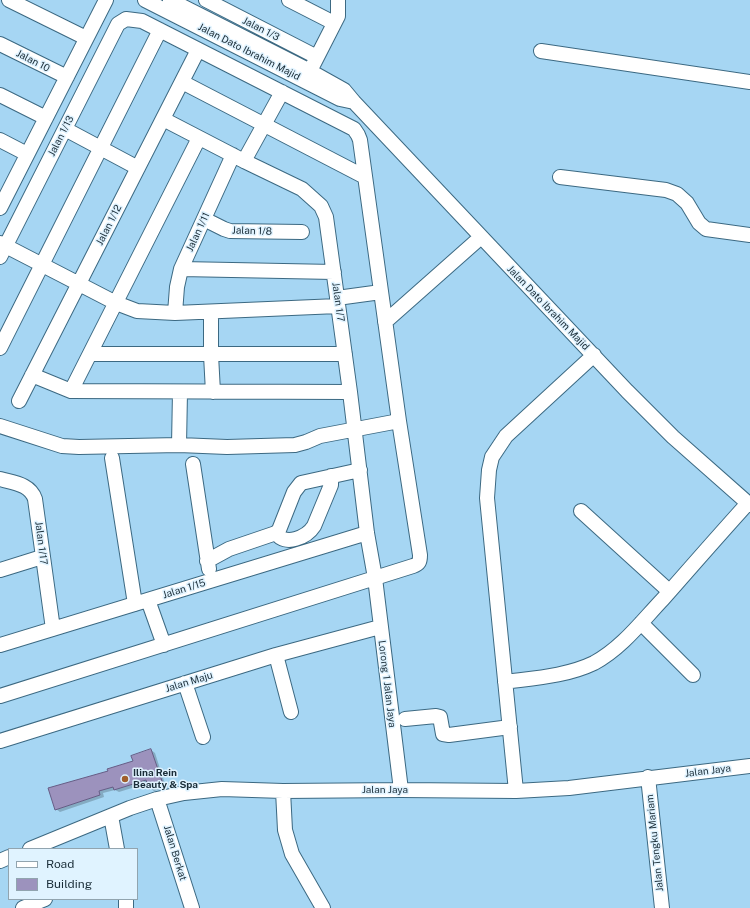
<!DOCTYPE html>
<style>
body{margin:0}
#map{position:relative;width:750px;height:908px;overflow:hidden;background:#a6d6f3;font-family:"Public Sans",sans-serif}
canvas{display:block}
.legend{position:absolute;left:8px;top:848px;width:130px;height:52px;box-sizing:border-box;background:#e0f3ff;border:1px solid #91a4af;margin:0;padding:5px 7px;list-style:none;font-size:12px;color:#1a2d38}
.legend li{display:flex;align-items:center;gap:8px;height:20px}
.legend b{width:20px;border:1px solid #91a4af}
</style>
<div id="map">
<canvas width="750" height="908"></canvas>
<ul class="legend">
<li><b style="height:5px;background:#fff"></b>Road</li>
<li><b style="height:11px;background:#9c92bd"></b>Building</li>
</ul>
</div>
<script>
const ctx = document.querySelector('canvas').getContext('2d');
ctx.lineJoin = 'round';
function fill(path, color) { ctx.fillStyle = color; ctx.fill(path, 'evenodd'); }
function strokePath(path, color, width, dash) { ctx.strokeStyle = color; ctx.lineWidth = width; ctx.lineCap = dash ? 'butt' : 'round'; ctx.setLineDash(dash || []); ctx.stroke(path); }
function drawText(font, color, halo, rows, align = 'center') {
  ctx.font = font + ' "Public Sans",sans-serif'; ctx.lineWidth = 3; ctx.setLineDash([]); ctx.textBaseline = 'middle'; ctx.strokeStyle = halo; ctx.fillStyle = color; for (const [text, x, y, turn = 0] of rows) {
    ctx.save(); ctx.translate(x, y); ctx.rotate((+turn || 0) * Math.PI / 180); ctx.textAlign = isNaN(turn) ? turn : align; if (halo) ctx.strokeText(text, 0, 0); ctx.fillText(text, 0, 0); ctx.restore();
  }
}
fill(new Path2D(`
 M151 750 155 753 166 787 154 791 150 788 148 783 119 792 115 790 103 793 104 797 60 812 56 809 109 772 134 762Z`), '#0003');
const building = new Path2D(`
 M151 749 163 784 149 789 146 780 114 790 113 787 99 791 100 795 55 810 48 788 108 771 107 769 133 761 131 756Z`);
fill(building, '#9c92bd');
strokePath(building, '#665d85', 1);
const minor = new Path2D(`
 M9 0 86 38
 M145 0 340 99 354 102
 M170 0 310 71 344 90 354 102 627 391 673 437 750 505
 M206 0 317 57
 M289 0 334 23
 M0 44 67 77
 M541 51 750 82
 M313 65 338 16V0
 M182 82 365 177
 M0 95 46 118
 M163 119 244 161 302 189 321 206 326 217 350 392 367 533 375 578 401 790
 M65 129 138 168
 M0 140 27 154
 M244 161 282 92
 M560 177 666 190 677 194 687 203 699 223 706 229 750 235
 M0 208 106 0
 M204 219 224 229 230 231 302 232
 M0 243 116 303 137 311 175 313 338 306
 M0 257 118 24 126 19 142 21 354 129 358 135 360 140 399 421 420 555C420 562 419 564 413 566L0 696
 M181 269 334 272
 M337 298 381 292
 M211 312V355L213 392
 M175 313 177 287 181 269 233 155
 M385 322 481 237
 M0 348 160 30
 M90 354H345
 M32 375 71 391 350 392
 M71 391 199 138
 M19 401 198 50
 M0 426 62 446 79 447 179 445 227 447 295 445 306 442 320 436 399 421
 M179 445 180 392
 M112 458 135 604
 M193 464 209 569
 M0 479C14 483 30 484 35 499L53 629
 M581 511 669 591
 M276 533C285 547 307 537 314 526L331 485V476
 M207 561 229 549 276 533 279 530 294 492 301 483 360 470
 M0 570 42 557
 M148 600 164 645
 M641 623 693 675
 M0 645 367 533
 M276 655 291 712
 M505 682C535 678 567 676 594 663 622 648 642 621 663 599 691 567 719 535 748 503
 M185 683 203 737
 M405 719 436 716 440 717 443 734 449 735 510 727
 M0 741 276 655 380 627
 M648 777 662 908
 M283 791 285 830 292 854 323 908
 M516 791 487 498 489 470 492 457 506 436 594 355
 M157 799 192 908
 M111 816 117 849
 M30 849 130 808 157 799 184 793 222 789 283 791 401 790 516 791 569 788 750 766
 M0 861 9 857
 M126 899V908
 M23 908 45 899`);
strokePath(minor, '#3c6982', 16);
strokePath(minor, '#fff', 14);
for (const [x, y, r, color] of [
 [125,779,4,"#a05e2b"]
]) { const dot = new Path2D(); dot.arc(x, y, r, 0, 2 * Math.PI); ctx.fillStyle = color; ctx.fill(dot); strokePath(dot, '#e0f3ff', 1.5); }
drawText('10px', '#1a2d38', '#e0f3ff', [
 ["Jalan 1/3",261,29,27],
 ["Jalan Dato Ibrahim Majid",249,52,27],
 ["Jalan 10",33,61,27],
 ["Jalan 1/13",61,136,-63],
 ["Jalan 1/12",109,225,-63],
 ["Jalan 1/8",252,231,2],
 ["Jalan 1/11",198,232,-65],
 ["Jalan 1/7",338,302,82],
 ["Jalan Dato Ibrahim Majid",548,308,46],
 ["Jalan 1/17",41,543,83],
 ["Jalan 1/15",184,589,-17],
 ["Jalan Maju",189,682,-17],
 ["Lorong 1 Jalan Jaya",387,684,83],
 ["Jalan Jaya",708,771,-7],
 ["Jalan Jaya",385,790],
 ["Jalan Tengku Mariam",655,843,-96],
 ["Jalan Berkat",175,853,73]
]);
drawText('bold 10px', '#1a2d38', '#e0f3ff', [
 ["Ilina Rein",133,773],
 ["Beauty & Spa",133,785]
], 'left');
</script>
